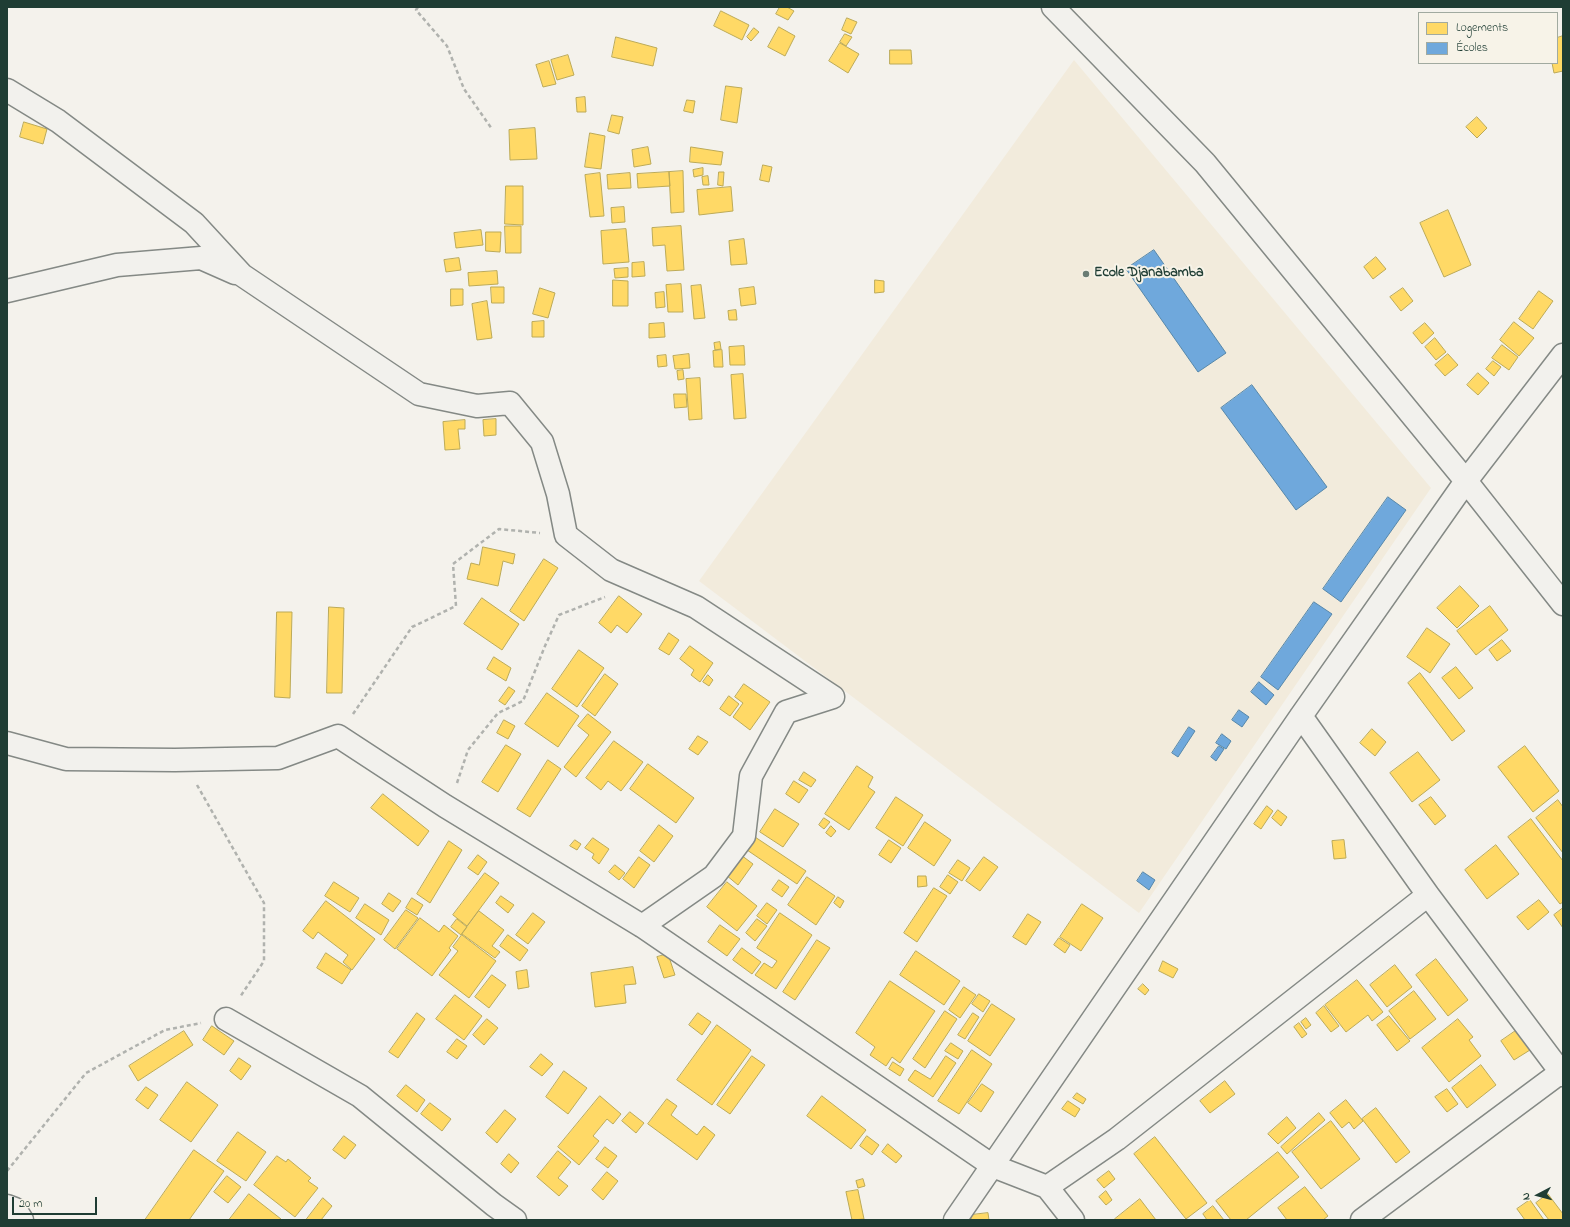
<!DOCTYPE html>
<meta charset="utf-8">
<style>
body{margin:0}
#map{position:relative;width:1570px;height:1227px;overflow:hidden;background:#f4f2ec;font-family:"Indie Flower",sans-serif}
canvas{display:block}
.frame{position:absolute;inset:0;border:8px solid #1f3d34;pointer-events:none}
.legend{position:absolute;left:1418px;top:12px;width:140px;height:52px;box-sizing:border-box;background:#f7f3e8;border:1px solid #a1aaa0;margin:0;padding:5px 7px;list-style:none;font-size:12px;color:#1f3d34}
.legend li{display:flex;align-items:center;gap:8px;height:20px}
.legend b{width:20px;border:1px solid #a1aaa0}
.north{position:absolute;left:1518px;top:1175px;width:40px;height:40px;-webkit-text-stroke:3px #f7f3e8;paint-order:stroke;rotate:264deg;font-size:11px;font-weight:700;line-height:16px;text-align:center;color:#1f3d34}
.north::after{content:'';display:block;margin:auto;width:14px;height:18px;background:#1f3d34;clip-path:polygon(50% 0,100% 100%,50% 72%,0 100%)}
.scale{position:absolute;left:12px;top:1197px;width:85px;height:18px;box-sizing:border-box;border:2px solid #1f3d34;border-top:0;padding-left:5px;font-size:12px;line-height:14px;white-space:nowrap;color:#1f3d34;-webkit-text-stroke:3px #f7f3e8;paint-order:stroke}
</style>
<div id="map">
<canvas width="1570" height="1227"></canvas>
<div class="frame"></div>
<ul class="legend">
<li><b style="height:11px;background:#ffd966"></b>Logements</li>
<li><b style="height:11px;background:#6fa8dc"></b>Écoles</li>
</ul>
<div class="north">N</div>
<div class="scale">20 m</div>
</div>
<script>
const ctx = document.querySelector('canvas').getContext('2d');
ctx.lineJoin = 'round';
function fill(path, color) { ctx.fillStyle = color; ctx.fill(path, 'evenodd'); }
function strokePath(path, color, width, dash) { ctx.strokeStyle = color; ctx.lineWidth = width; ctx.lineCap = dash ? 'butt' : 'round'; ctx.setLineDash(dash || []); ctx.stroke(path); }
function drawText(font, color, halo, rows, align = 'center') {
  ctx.font = font + ' "Indie Flower",sans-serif'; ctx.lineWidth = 4; ctx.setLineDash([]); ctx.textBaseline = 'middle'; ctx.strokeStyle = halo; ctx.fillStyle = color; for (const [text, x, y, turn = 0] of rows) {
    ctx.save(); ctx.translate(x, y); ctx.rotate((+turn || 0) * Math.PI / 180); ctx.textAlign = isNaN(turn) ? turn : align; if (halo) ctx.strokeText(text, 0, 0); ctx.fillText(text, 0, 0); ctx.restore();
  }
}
fill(new Path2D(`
 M1074 60 1431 488 1139 913 699 581Z`), '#f2ebdc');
const homes = new Path2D(`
 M780 7H787L794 11 788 20 776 14Z
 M721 11 749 25 742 40 714 26Z
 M847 18 857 22 851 34 842 30Z
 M779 27 795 36 785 56 768 47Z
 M754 28 759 32 751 41 747 37Z
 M845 34 852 37 846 46 840 42Z
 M1563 36V71L1554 73 1552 63H1557V38Z
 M616 37 657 48 653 66 612 57Z
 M840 43 859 54 848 73 829 61Z
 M890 50H911L912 64H890Z
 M568 55 574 75 557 80 551 60Z
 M549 61 556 84 543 87 536 65Z
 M726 86 742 88 737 123 721 120Z
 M585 97 586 112H577L576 98Z
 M687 100 695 101 693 113 684 111Z
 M612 115 623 117 619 134 608 131Z
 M1477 117 1487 128 1477 138 1466 127Z
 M24 122 47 129 43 144 20 137Z
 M535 128 537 159 510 160 509 130Z
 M590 133 605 136 601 169 585 167Z
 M648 147 651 164 634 167 632 150Z
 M691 147 723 152 721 165 690 162Z
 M763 165 772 167 769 182 760 180Z
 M703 168V175L694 177 693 170Z
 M683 171 684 212 671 213 669 172Z
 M669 172 670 186 638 188 637 174Z
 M719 172H724L723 186 718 185Z
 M600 173 604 216 590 217 585 175Z
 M630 173 631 188 608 189 607 175Z
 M708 176 709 185H703L702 177Z
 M506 186H523V225L505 224Z
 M731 187 733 211 699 215 697 190Z
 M624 207 625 222 612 223 611 208Z
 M1448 210 1471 265 1444 277 1420 223Z
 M505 226H521V253H506Z
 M681 226 684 270 667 271 665 245 653 246 652 228Z
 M626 229 629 262 603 264 601 231Z
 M481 230 483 245 456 248 454 233Z
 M486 232H501L500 252 486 251Z
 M744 239 747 264 731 265 729 241Z
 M1376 257 1386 269 1373 279 1364 267Z
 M459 258 461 270 446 272 444 260Z
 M644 262 645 276 632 277V263Z
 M628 268V277L615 278 614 269Z
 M497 271 498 284 469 286 468 273Z
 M613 280 628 281V306H613Z
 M875 280 884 281V292L875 293Z
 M681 284 683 312H668L666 285Z
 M701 285 705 318 694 319 691 286Z
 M491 287H504V303H492Z
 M754 287 756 304 741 306 739 289Z
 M540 288 555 293 548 318 533 314Z
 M1403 288 1413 301 1401 311 1390 297Z
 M451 289H463V305L451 306Z
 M1539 291 1553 301 1533 329 1519 319Z
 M664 292 665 307 656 308 655 293Z
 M487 301 492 338 477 340 472 304Z
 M736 310 737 320H729L728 311Z
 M544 321V337H532V322Z
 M1514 322 1534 338 1519 356 1500 340Z
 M664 323 665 337 649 338V324Z
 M1425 323 1434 333 1422 344 1413 333Z
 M1435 338 1446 352 1436 360 1425 347Z
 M720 342 721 349 715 350 714 343Z
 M1502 345 1518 357 1509 370 1492 358Z
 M744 346 745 365H730L729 347Z
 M722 350 723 367H714L713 351Z
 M689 354 690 368 675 369 673 356Z
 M1448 354 1458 365 1445 376 1435 365Z
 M666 355 667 366 658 367 657 356Z
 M1493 361 1501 367 1494 376 1486 369Z
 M683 370 684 379 678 380 677 371Z
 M1478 373 1489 383 1478 395 1467 385Z
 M743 374 746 418 734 419 731 375Z
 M700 378 702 419 689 420 686 379Z
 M674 394H686L687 407 675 408Z
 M496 419V435L484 436 483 420Z
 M465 420V429H458L460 449 445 450 443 422Z
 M483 547 515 554 513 564 503 561 498 586 467 579 471 563 479 565Z
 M544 559 558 568 524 621 510 611Z
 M1460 586 1479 606 1457 628 1437 608Z
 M619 596 642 614 627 633 617 625 611 633 599 623Z
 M482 598 519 624 502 650 464 624Z
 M1490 606 1508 630 1476 655 1457 631Z
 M329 607 344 608 342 693H327Z
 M277 612H292L290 698 275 697Z
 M1427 628 1450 644 1430 673 1407 657Z
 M669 633 679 640 669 655 659 649Z
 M1502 640 1511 651 1497 661 1489 650Z
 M690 646 713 663 700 682 691 675 694 670 680 659Z
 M579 650 604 668 577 707 552 689Z
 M494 657 511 668 506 681 487 669Z
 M1456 667 1473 688 1459 699 1442 678Z
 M1420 673 1465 731 1452 741 1408 683Z
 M605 674 618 684 595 716 582 706Z
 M708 675 713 680 709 686 703 682Z
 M744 684 770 702 750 730 733 717 743 703 735 697Z
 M509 687 515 691 505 705 499 701Z
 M547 693 579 716 558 747 525 724Z
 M729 696 739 704 730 716 720 709Z
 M588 714 611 732 576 777 564 767 589 735 578 726Z
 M504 720 515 726 508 739 497 733Z
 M1372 729 1386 742 1375 756 1360 743Z
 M698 736 708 742 698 755 689 749Z
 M614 741 643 762 621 791 608 781 601 790 586 778Z
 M506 745 521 754 498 792 482 782Z
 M1525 746 1559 791 1533 812 1498 767Z
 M1418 752 1440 780 1412 802 1390 773Z
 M548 760 561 769 530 817 517 809Z
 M648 764 694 798 676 823 630 789Z
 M857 766 873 777 868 787 875 792 849 830 825 814Z
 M804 772 816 780 811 787 799 780Z
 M794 781 808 790 799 803 786 794Z
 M383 794 429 831 418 846 371 808Z
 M896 797 923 815 903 846 876 828Z
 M1431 797 1446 816 1435 825 1419 805Z
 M1558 800 1563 807V853L1536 818Z
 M1267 806 1273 811 1261 829 1254 824Z
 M775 809 799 824 783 847 760 832Z
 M1278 810 1287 817 1281 826 1272 818Z
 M824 818 830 822 824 829 819 825Z
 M1531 819 1563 861V902L1560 904 1508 837Z
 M925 822 951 840 934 866 908 848Z
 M659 825 673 836 654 862 640 851Z
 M831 826 836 831 831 837 826 833Z
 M755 837 806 871 797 884 747 850Z
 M593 838 609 849 599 864 592 858 594 854 585 848Z
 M575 840 581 844 577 850 570 846Z
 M889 840 901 848 891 863 879 855Z
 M1344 840 1346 858 1334 859 1332 841Z
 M449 841 462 850 430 903 417 894Z
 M1496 845 1519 874 1487 899 1465 870Z
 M478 855 487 862 478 875 468 868Z
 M741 855 753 864 738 885 726 875Z
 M639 857 650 865 634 888 623 879Z
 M984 857 998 867 980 891 966 881Z
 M958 860 970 868 962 881 949 873Z
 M615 865 625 873 619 880 609 872Z
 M485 873 499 883 467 926 453 915Z
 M948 875 958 882 950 894 940 887Z
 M918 876H926L927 886 918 887Z
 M807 877 835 896 816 925 788 905Z
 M779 880 789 887 782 897 772 890Z
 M334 882 359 898 350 912 325 896Z
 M727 882 757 906 737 931 707 907Z
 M934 888 947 896 917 942 904 933Z
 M389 893 401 901 393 912 382 904Z
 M501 896 514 905 508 913 496 903Z
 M838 897 844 901 840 908 834 903Z
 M412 898 423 905 417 915 406 908Z
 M1539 900 1549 912 1528 930 1517 917Z
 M326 901 375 939 352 970 343 962 348 955 318 932 313 939 303 931Z
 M767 903 777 910 767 924 757 916Z
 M365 904 389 920 381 935 356 918Z
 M1082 904 1103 918 1081 951 1060 937Z
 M1563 908V928L1554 915Z
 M406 910 418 918 395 949 384 940Z
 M479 911 504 930 492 946 500 952 495 958 462 934Z
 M533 913 545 922 528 944 516 935Z
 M780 913 812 935 776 989 755 975 764 963 772 968 777 961 757 948Z
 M1028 914 1041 922 1026 945 1013 937Z
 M420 918 439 932 444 925 458 936 449 948 451 950 432 976 397 949Z
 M457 919 467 927 461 935 451 927Z
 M757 919 767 926 755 941 746 933Z
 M720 925 740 939 727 956 708 942Z
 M462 935 496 961 469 998 439 975 458 951 453 947Z
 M508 935 528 950 520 961 500 946Z
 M1059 938 1070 945 1065 953 1054 945Z
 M817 940 830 948 795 1000 783 992Z
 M742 948 761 962 752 974 733 960Z
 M916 951 960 981 944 1005 900 975Z
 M326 953 351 970 342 984 317 968Z
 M668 954 675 975 664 978 657 957Z
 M1436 959 1468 1000 1448 1016 1416 975Z
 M1163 961 1178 969 1173 978 1159 971Z
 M1395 965 1412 987 1387 1007 1370 985Z
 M633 967 636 984 624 985 626 1003 595 1007 591 973Z
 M527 970 529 987 518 989 516 972Z
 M492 975 506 985 489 1008 475 997Z
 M1357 980 1383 1012 1372 1021 1368 1015 1346 1032 1325 1005Z
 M890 981 935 1011 900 1063 892 1057 886 1066 870 1055 875 1047 856 1033Z
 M1143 984 1149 990 1145 995 1138 989Z
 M964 987 976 995 960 1018 949 1010Z
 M1414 991 1436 1019 1410 1039 1389 1011Z
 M979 994 990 1001 983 1012 972 1004Z
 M455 995 482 1016 464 1040 436 1019Z
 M992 1004 1015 1019 990 1056 968 1041Z
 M1324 1006 1339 1026 1331 1032 1316 1013Z
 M945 1011 957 1019 925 1068 913 1059Z
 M417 1013 425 1019 398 1058 389 1052Z
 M698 1013 711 1022 702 1035 689 1025Z
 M973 1013 979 1017 965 1039 958 1035Z
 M1389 1016 1410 1041 1397 1051 1377 1025Z
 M1306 1018 1311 1025 1306 1029 1301 1022Z
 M487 1019 498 1028 484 1045 473 1035Z
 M1458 1019 1473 1037 1469 1040 1481 1056 1449 1082 1422 1048Z
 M1299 1023 1307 1034 1302 1038 1294 1027Z
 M717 1025 751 1050 712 1105 677 1080Z
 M212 1026 234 1041 224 1055 203 1040Z
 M1517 1030 1530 1050 1514 1060 1501 1041Z
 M184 1031 193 1045 138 1081 129 1066Z
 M457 1039 467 1046 457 1059 447 1052Z
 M951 1043 963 1051 958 1059 945 1051Z
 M972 1050 992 1064 959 1114 938 1101Z
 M541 1054 553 1064 542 1076 530 1067Z
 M752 1056 765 1065 730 1114 717 1105Z
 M946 1056 956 1063 933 1097 908 1080 915 1070 930 1079Z
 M239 1058 251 1066 241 1080 230 1071Z
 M893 1062 904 1069 900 1076 889 1069Z
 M1481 1065 1496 1085 1467 1108 1452 1088Z
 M564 1071 587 1088 568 1114 546 1097Z
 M1225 1081 1235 1094 1210 1113 1200 1101Z
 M187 1082 218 1105 191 1142 160 1120Z
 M982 1084 994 1092 981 1112 968 1103Z
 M406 1085 425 1100 417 1112 397 1096Z
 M146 1087 158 1095 148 1109 136 1100Z
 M1447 1089 1458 1104 1447 1112 1435 1097Z
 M1077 1093 1086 1099 1083 1104 1073 1098Z
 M600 1096 621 1114 613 1124 607 1119 593 1136 599 1141 579 1165 558 1147Z
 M822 1096 866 1130 851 1149 807 1116Z
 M667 1099 677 1106 671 1115 697 1135 704 1126 715 1135 697 1160 648 1124Z
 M1346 1100 1363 1121 1354 1129 1349 1122 1342 1128 1330 1113Z
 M1068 1101 1080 1109 1075 1117 1062 1109Z
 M430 1103 451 1119 442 1131 421 1114Z
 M1376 1108 1410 1152 1396 1163 1362 1119Z
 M505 1110 516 1119 497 1143 486 1133Z
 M630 1112 644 1123 636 1133 622 1121Z
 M1319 1113 1325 1120 1287 1154 1281 1147Z
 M1287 1117 1296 1128 1278 1144 1268 1134Z
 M1331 1121 1360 1159 1321 1189 1292 1152Z
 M238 1132 266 1152 246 1181 217 1161Z
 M344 1136 356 1145 345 1159 333 1150Z
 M867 1136 879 1145 872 1155 860 1146Z
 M1155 1137 1207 1203 1186 1219 1134 1154Z
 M888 1144 902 1156 896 1163 882 1152Z
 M605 1147 617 1156 608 1168 596 1159Z
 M194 1150 224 1171 189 1220H145Z
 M558 1151 571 1162 558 1178 568 1186 559 1196 537 1177Z
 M1278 1152 1299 1177 1246 1220H1231L1216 1201Z
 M509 1154 519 1163 511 1173 501 1164Z
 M277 1156 286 1162 288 1159 311 1178 308 1181 318 1188 295 1217 254 1185Z
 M1109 1171 1115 1179 1104 1188 1097 1180Z
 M607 1172 618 1181 603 1200 592 1190Z
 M227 1176 241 1187 228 1203 214 1192Z
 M863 1179 865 1186 858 1188 856 1181Z
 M1305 1187 1328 1216 1323 1220H1287L1278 1208Z
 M858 1190 864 1219 852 1220 846 1192Z
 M1106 1191 1112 1200 1106 1205 1099 1197Z
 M249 1194 281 1219 280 1220H229Z
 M1548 1194 1563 1214V1220H1549L1536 1203Z
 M323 1198 332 1206 321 1220H306Z
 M1140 1199 1156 1220H1116L1115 1219Z
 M1530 1200 1544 1220H1525L1517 1209Z
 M1213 1206 1224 1220H1207L1203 1214Z
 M988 1213 989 1220H971V1215Z`);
fill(homes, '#ffd966');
strokePath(homes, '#bcaa57', 1);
const schools = new Path2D(`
 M1154 250 1226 353 1198 372 1126 269Z
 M1252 385 1327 487 1296 510 1221 408Z
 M1388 497 1406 510 1341 602 1323 589Z
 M1314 602 1332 614 1278 690 1261 677Z
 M1259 682 1274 695 1266 705 1251 692Z
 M1239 710 1249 717 1242 727 1232 720Z
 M1189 727 1195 731 1178 757 1172 753Z
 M1222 734 1231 741 1226 749 1216 743Z
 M1219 746 1224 749 1216 761 1211 757Z
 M1143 872 1155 880 1149 890 1137 881Z`);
fill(schools, '#6fa8dc');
strokePath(schools, '#5788aa', 1);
const street = new Path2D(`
 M1053 7 1205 163 1466 481 1563 604
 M7 90 58 121 194 223 242 275 419 394 477 406 510 403 542 442 558 494 566 535 611 570 696 607 833 697 786 712 751 776 744 836 714 876 642 926
 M7 291 117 265 201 258 235 273
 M1301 716 1428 895 1563 1075
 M7 743 66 759 175 760 278 758 338 736 445 806 642 926 993 1166 1047 1187 1073 1220
 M226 1019 360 1096 494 1205 515 1220
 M1047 1187 1117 1139 1428 895
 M7 1206 15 1209 22 1220
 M955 1220 1301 716 1466 481 1563 355
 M1362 1220 1561 1072`);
strokePath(street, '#848985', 25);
strokePath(new Path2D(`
 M418 7 416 10 447 46 464 89 492 129
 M353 714 412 627 456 606 453 564 499 529 540 533
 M457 783 468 750 498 713 523 701 545 646 559 615 605 597
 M197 785 264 903V961L240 997
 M7 1171 86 1073 165 1030 201 1023`), '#b0b2ae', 2.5, [4, 3]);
strokePath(street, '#f2f1ed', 22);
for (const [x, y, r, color] of [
 [1086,274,4,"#6a7c74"]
]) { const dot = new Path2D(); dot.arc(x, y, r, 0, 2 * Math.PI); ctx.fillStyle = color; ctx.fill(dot); strokePath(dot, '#f7f3e8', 1.5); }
drawText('bold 14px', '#1f3d34', '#f7f3e8', [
 ["Ecole Djanabamba",1094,274]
], 'left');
</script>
